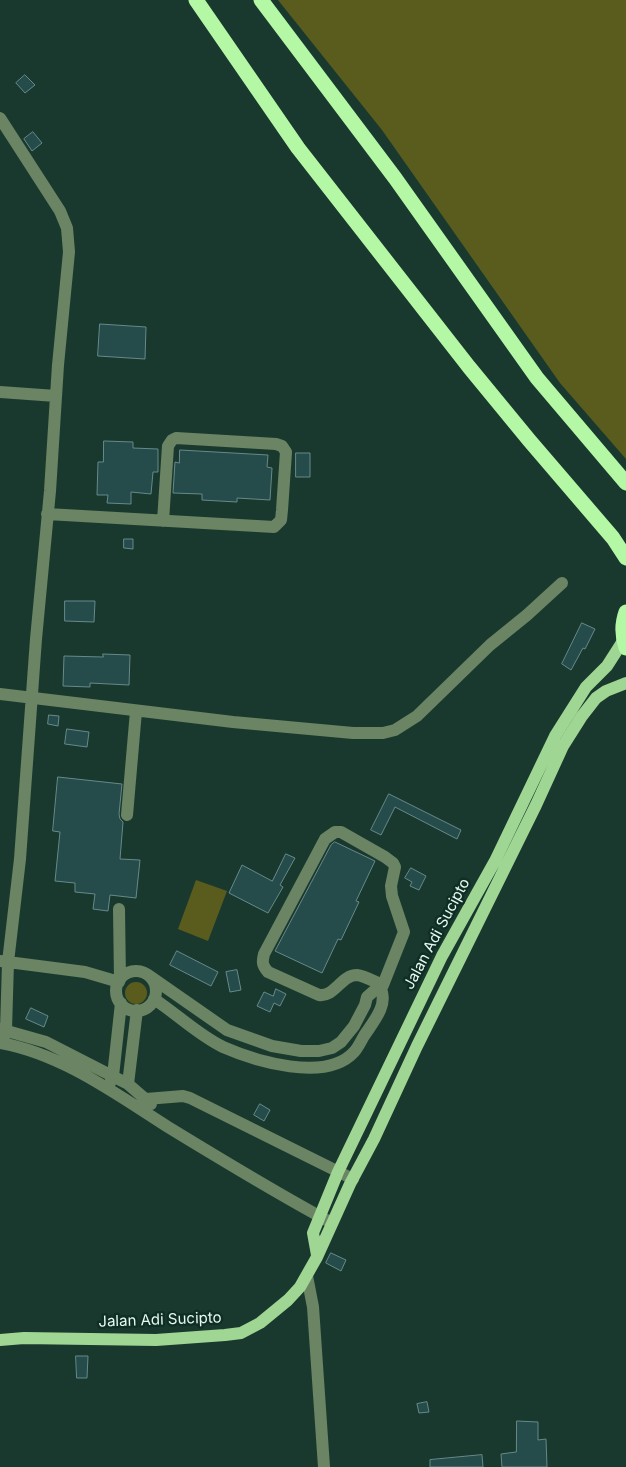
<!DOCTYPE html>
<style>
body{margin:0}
canvas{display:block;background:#1a392e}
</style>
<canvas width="626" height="1467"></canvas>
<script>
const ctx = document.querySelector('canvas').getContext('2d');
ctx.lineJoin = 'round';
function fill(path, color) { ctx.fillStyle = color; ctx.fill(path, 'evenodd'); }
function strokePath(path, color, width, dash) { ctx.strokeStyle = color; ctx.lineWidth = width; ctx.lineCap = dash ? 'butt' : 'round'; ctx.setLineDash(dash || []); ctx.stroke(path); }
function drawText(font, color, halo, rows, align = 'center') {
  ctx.font = font + ' Inter,sans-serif'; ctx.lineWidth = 5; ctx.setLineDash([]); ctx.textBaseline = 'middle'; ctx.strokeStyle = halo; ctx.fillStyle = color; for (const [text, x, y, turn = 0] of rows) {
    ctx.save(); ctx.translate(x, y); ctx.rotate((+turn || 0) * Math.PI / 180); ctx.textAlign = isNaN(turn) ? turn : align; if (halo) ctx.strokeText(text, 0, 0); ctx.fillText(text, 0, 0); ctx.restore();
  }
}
fill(new Path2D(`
 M278 0H626V459L560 383 382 130Z
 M196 880 227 891 208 941 178 929Z
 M125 993a11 11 0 1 1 22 0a11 11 0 1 1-22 0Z`), '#595c1c');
const building = new Path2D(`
 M25 75 35 85 25 93 16 83Z
 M33 132 42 143 32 151 24 139Z
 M100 324 146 327 145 359 98 356Z
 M104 441 133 442V448L158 449V472H153L151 494 131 492V504L107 503 108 495H97L98 462H103Z
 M180 450 268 455 267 467 272 468 270 500 237 498V502L202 500V494L173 493 175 462 179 463Z
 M296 453H310V477H296Z
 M124 539H133V549L124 548Z
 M65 601H95L94 622 65 621Z
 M582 623 595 629 585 649 583 648 571 670 562 664Z
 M103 654 130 655 129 685 90 683V687L63 686 64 656 103 657Z
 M49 715 59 716 58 726 48 724Z
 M67 729 89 732 87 747 65 744Z
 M58 777 122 784 119 814 120 819 123 822 120 859 140 860 136 898 110 895 108 911 93 909 95 894 75 892V883L55 881 60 832 53 831Z
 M389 794 461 830 457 839 395 807 381 835 371 830Z
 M335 842 375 861 356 901 359 902 341 940 338 939 322 973 275 951 331 845Z
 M286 854 295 858 280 885 283 887 268 913 229 893 242 865 272 881Z
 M411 868 426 876 419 890 410 886 412 882 405 878Z
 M177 951 218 972 211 986 170 965Z
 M237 970 241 990 230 992 226 972Z
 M276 989 286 994 280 1006 274 1003 270 1012 257 1006 264 992 273 996Z
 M31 1008 48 1016 44 1027 26 1019Z
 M260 1104 270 1110 264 1121 254 1115Z
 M331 1253 346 1260 341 1271 326 1263Z
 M76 1356H88L87 1378H77Z
 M427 1402 429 1412 419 1413 417 1404Z
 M517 1421 538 1422V1440L546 1439 547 1467H502L501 1454 516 1452Z
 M482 1455 483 1467H430V1460Z`);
fill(building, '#264b4b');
strokePath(building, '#648a8a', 1);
strokePath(new Path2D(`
 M0 118 60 211 67 228 69 252 58 365 50 491 36 639 20 859 8 962 6 1030 2 1043
 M0 392 56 396
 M47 514 274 527 281 520 282 510 286 452 282 446 276 444 176 438 172 440 168 446 163 521
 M0 694 233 722 353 733H383L395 730 417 716 490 645 527 615 562 583
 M127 815 136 711
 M119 909 120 980
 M0 961 85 972 119 982
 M116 991a20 20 0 1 1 40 0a20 20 0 1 1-40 0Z
 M148 975 227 1030 272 1046 301 1051H319L332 1048 341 1042 354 1026 365 1005 367 997 375 990 381 989C388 1006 373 1022 364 1036 361 1041 358 1048 354 1052 326 1083 255 1061 223 1047 198 1035 177 1014 154 999
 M381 989 383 985 404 932 392 896 391 886 395 867 393 863 385 857 341 832H335L325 839 264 954C262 962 262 965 268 972L319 995C335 997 341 975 357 975 365 976 375 982 383 985
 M0 1029 46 1042 128 1084 151 1104
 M0 1043C62 1054 116 1094 168 1127 222 1160 276 1193 332 1223
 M110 1083 113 1076 121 1003
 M128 1084 137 1010
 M146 1099 183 1096 190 1098 353 1179
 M307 1276 313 1307 324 1467`), '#6a8464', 12);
strokePath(new Path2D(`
 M317 1255 313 1233 338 1172 442 956 495 861 555 736 586 687 607 666 623 641
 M0 1340 24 1338 156 1340 225 1335 241 1333 260 1323 288 1300 300 1287 317 1257 350 1184 374 1139 417 1046 536 805 563 746 582 716 596 698 606 691 626 683`), '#9fd693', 12);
strokePath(new Path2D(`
 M196 0 298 148 469 367 529 440 613 538 626 558
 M261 0 395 178 537 378 626 483
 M626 612C622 623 622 636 626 648`), '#b4f7a5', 15);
drawText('15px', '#e7f9f1', '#0f2f24', [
 ["Jalan Adi Sucipto",437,934,-62],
 ["Jalan Adi Sucipto",160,1320,-2]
]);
</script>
